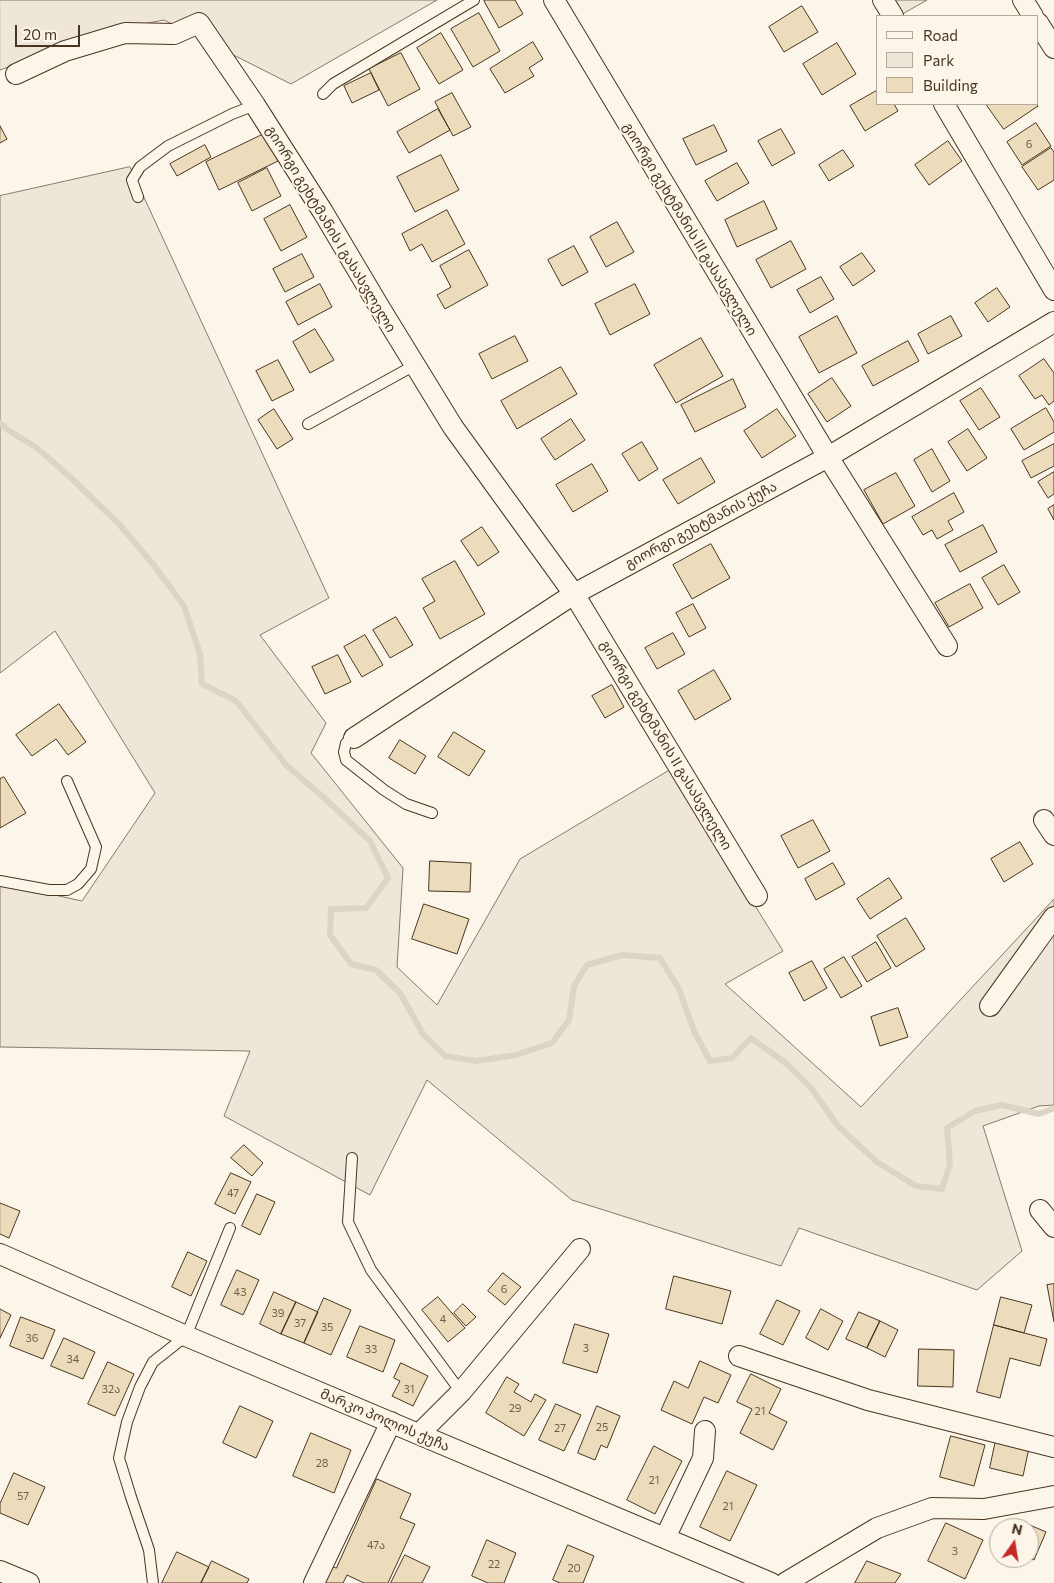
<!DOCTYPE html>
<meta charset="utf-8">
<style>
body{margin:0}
#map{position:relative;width:1054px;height:1583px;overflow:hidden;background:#fbf6e9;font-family:Commissioner,sans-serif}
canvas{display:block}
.legend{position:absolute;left:876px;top:15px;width:162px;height:90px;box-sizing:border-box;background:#fbf6e9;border:1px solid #b4a999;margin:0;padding:6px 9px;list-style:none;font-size:15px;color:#4a3520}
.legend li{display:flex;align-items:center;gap:10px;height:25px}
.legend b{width:25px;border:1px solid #b4a999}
.north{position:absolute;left:989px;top:1518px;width:50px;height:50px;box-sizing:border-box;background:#fbf6e9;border:1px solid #b4a999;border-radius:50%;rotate:13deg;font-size:14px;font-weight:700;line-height:20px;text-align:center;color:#4a3520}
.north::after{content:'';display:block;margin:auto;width:18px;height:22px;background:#c62828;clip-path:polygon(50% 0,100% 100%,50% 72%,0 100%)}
.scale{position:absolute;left:15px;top:25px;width:65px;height:22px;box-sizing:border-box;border:2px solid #4a3520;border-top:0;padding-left:6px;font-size:15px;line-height:18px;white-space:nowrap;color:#4a3520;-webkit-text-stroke:4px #fbf6e9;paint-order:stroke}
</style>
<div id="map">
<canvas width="1054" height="1583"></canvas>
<ul class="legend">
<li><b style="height:6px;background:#fbf6e9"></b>Road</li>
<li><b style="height:14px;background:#ede6d9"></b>Park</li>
<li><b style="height:14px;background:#ecdcbc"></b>Building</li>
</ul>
<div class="north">N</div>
<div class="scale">20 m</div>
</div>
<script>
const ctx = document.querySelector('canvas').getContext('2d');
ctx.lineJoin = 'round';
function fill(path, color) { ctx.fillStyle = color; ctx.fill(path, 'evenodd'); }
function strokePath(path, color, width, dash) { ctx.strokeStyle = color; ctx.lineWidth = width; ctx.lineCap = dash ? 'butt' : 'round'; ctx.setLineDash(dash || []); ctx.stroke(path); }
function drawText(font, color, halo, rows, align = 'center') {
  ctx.font = font + ' Commissioner,"Noto Sans Georgian",sans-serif'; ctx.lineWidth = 4; ctx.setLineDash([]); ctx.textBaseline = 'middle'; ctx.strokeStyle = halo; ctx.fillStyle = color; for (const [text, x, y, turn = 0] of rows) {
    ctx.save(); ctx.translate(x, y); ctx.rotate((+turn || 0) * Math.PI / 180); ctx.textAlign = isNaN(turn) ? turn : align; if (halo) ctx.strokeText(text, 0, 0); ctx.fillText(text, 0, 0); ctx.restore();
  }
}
const green = new Path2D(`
 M0 0H437L291 84 164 20 107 31 0 70Z
 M889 0H927L899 16Z
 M130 167 329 598 260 635 326 723 311 753 403 868 397 967 437 1005 520 859 671 769 783 951 725 984 861 1107 1054 899V1105L1039 1106 983 1126 1022 1251 977 1290 799 1228 781 1266 572 1200 427 1080 370 1195 224 1116 250 1051 0 1047V883L82 901 155 793 55 631 0 673V196Z`);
fill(green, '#ede6d9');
strokePath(green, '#887966', 1);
strokePath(new Path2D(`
 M0 423 8 430 37 448 69 476 118 523 153 564 184 606 200 654 202 684 236 701 287 766 321 795 370 841 388 878 366 908 331 909 330 935 351 964 376 970 400 993 423 1034 445 1056 476 1061 516 1055 552 1043 569 1020 574 986 587 965 622 955 660 958 679 989 694 1031 710 1061 732 1058 751 1038 787 1064 811 1088 838 1126 877 1162 916 1186 942 1189 950 1164 947 1128 975 1111 1002 1105 1039 1114 1054 1108`), '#dcd4c6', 6);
const building = new Path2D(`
 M486 0H515L523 14 499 28 484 1Z
 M802 6 818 32 784 52 769 27Z
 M479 13 500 51 473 67 451 29Z
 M441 33 463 70 439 84 417 48Z
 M533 42 543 59 529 68 534 76 505 93 490 69Z
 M837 43 856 74 822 95 803 64Z
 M401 53 420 89 388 106 369 69Z
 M371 73 379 90 352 103 344 86Z
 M878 90V104H894L898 111 865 131 850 106Z
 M452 93 471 127 453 136 435 102Z
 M986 104H1036L1038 106 1004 129Z
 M438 109 450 130 409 153 397 132Z
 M1036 123 1051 146 1022 165 1007 142Z
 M714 125 727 151 696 165 683 139Z
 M0 126 7 139 0 143Z
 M781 129 795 153 772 166 758 141Z
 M266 133 280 160 219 190 206 162Z
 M948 141 962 161 929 185 915 165Z
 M205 145 211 157 177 176 170 164Z
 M1051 148 1054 152V180L1038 190 1022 167Z
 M843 150 854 166 829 181 819 165Z
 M441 155 459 190 415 212 397 177Z
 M737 163 749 183 717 201 705 181Z
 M267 168 281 196 252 211 238 183Z
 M764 201 777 229 737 247 725 220Z
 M290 205 307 237 281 251 264 219Z
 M447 210 465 244 432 262 422 244 410 251 402 234Z
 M617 222 634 252 606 267 590 237Z
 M791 241 806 269 771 288 756 260Z
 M574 246 588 272 562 286 548 260Z
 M469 250 488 285 445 309 437 295 451 287 440 266Z
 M862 253 875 271 853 286 840 267Z
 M302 254 314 277 285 292 273 269Z
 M821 277 834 299 810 313 797 290Z
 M320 284 332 307 298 325 286 302Z
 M635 284 650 314 610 335 595 304Z
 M997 288 1010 307 988 322 975 303Z
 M837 316 857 353 819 373 799 337Z
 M951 316 962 336 928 354 918 334Z
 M315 329 334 360 310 373 293 342Z
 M515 336 528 361 492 379 479 354Z
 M701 338 723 376 676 403 654 365Z
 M908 341 919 361 873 386 862 366Z
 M1044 359 1054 373V401L1049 405 1042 395 1035 399 1019 376Z
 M278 360 294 390 272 401 256 371Z
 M561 367 577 394 517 429 501 401Z
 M832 378 851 406 827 422 808 394Z
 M733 379 746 407 695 432 681 405Z
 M981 388 1000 417 979 430 960 401Z
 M1046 408 1054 422V432L1024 450 1011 429Z
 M274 409 293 439 277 449 258 420Z
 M777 409 796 436 762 458 744 431Z
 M571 419 585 440 555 460 541 439Z
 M968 429 987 458 967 471 948 442Z
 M642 442 658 469 639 481 622 454Z
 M1054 444V466L1031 478 1022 461Z
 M932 449 950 481 932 492 914 460Z
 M701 458 715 482 678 504 663 480Z
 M592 464 608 491 573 512 556 485Z
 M1054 472V494L1048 498 1038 482Z
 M896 473 915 506 883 524 864 490Z
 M954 493 964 512 948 521 953 530 937 539 932 530 923 535 912 517Z
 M1054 505V520L1048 509Z
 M983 525 997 552 960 572 945 545Z
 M482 527 499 552 478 566 461 541Z
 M711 544 730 578 692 599 673 565Z
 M455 561 485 614 440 639 423 608 435 601 422 579Z
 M1004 565 1020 592 998 605 982 578Z
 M970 584 983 608 949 627 935 603Z
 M693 604 706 628 689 637 676 613Z
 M396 617 413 645 390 658 373 630Z
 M673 633 685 654 657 669 645 648Z
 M365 635 383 665 362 677 344 647Z
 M338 655 351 682 325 694 312 667Z
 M714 670 731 699 695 720 678 691Z
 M612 685 624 707 605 718 592 696Z
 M59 704 86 742 68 755 56 739 32 756 16 735Z
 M454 732 485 751 469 776 438 757Z
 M400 740 426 756 415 774 389 758Z
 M4 777 26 813 0 828V779Z
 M813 820 830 851 798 868 781 836Z
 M1020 842 1033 864 1004 882 991 859Z
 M430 861 471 863 470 892 429 891Z
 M833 863 845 884 816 900 805 879Z
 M889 878 902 898 870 919 857 899Z
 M424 904 469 919 457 954 412 939Z
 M906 918 925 949 896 967 877 936Z
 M876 942 891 968 867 982 852 957Z
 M844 957 862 986 841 998 824 969Z
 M812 961 827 988 804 1001 789 973Z
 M898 1008 908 1037 880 1046 871 1017Z
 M244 1145 263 1163 252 1176 231 1158Z
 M231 1173 251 1182 235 1214 215 1204Z
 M257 1194 275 1202 260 1235 242 1226Z
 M0 1203 20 1211 9 1238 0 1234Z
 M188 1252 207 1261 191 1296 172 1287Z
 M237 1270 259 1280 243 1315 221 1305Z
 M503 1273 521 1287 505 1305 488 1291Z
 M674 1276 731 1291 722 1324 666 1309Z
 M1054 1284V1322L1047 1285Z
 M274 1292 296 1302 281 1334 260 1324Z
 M438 1297 465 1328 448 1342 422 1310Z
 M1001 1297 1032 1305 1024 1333 994 1325Z
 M324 1298 351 1310 331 1355 304 1343Z
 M777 1300 800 1311 783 1345 760 1334Z
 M296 1302 318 1312 304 1343 281 1334Z
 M463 1304 476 1317 466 1326 454 1313Z
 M0 1309 11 1315 0 1338Z
 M821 1309 843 1321 828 1350 806 1338Z
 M859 1312 880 1321 867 1348 846 1339Z
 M21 1317 55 1330 43 1359 10 1346Z
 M880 1321 898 1330 885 1357 867 1348Z
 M575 1324 609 1334 597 1373 563 1363Z
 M994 1325 1047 1339 1040 1366 1010 1358 1000 1398 977 1392Z
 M360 1326 395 1340 383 1372 347 1357Z
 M64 1338 95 1352 83 1379 51 1366Z
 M919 1349 954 1350 953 1387 918 1386Z
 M700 1361 731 1375 718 1403 704 1397 692 1424 661 1410 674 1381 688 1388Z
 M108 1362 134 1374 115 1416 88 1404Z
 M401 1363 428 1376 413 1406 392 1396 400 1381 394 1378Z
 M751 1374 781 1389 769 1413 787 1422 773 1450 740 1433 752 1409 737 1402Z
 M507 1377 519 1384 514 1392 531 1402 535 1394 546 1400 524 1436 486 1413Z
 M556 1404 581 1415 564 1451 539 1440Z
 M240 1406 273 1421 256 1458 223 1443Z
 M597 1406 620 1416 607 1448 601 1445 595 1460 578 1453Z
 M311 1433 351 1450 334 1493 293 1476Z
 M951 1436 985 1445 974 1486 940 1477Z
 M996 1440 1029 1448 1023 1476 990 1468Z
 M654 1446 682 1461 655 1514 627 1500Z
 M727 1471 757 1485 730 1541 700 1527Z
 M14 1473 45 1487 28 1525 0 1513V1504Z
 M377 1479 411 1494 400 1518 415 1524 388 1583H364L347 1575 343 1583H324L331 1566 336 1568Z
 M1023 1522 1046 1532 1034 1560 1029 1558V1528H1020Z
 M946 1523 983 1540 965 1579 928 1561Z
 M487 1540 516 1553 504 1583H488L472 1576Z
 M568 1545 594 1556 583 1583H560L553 1580Z
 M177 1552 209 1567 201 1583H162Z
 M405 1555 430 1567 422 1583H391Z
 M212 1561 249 1579 247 1583H201Z
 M867 1561 901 1574 895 1583H855Z`);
fill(building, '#ecdcbc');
strokePath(building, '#4a3520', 1);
const lane = new Path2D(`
 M323 94 333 84 474 0
 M138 197 132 180 140 167 168 146 232 114 255 105
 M308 424 415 365
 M354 738 346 743 344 752 346 760 384 790 406 804 432 813
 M0 881 49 890H67L78 884 91 869 96 847 67 781
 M352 1158 348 1222 371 1270 461 1392
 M153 1583 149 1550 131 1497 119 1458 127 1422 140 1387 153 1362 186 1336 230 1228`);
const street = new Path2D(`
 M554 0 828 457 947 646
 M883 0 893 16
 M1023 0 1033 16
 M1038 23 1054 48
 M16 74 65 51 125 33 174 34 199 23 255 105 323 212 380 308 453 427 574 594 757 896
 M944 104 1054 290
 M354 738 574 594 828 457 1054 322
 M1044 820 1054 835
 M990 1006 1054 917
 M1040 1210 1054 1227
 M0 1254 186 1336 771 1583
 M739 1356 868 1400 1054 1447
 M419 1434 461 1392 580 1249
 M665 1538 703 1458 705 1431
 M0 1571 29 1583
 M314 1583 391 1422
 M785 1583 877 1528 932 1508 984 1509 1054 1496`);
strokePath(lane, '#4a3520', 12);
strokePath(street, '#4a3520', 22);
strokePath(lane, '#fbf6e9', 10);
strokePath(street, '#fbf6e9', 20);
drawText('11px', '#725f47', null, [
 ["6",1029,144],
 ["47",233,1193],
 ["6",504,1289],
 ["43",240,1292],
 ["39",278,1313],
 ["4",443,1319],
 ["37",300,1323],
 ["35",327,1327],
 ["36",32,1338],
 ["3",586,1348],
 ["33",371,1349],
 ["34",73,1359],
 ["32ა",111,1389],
 ["31",409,1389],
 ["29",515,1408],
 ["21",760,1411],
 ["25",602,1427],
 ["27",560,1428],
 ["28",322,1463],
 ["21",654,1480],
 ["57",23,1496],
 ["21",728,1506],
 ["47ა",376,1545],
 ["3",955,1551],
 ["22",494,1564],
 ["20",574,1568]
]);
drawText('14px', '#4a3520', '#fbf6e9', [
 ["გიორგი გეხტმანის I გასასვლელი",331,229,59],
 ["გიორგი გეხტმანის III გასასვლელი",690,229,59],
 ["გიორგი გეხტმანის ქუჩა",701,525,-28],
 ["გიორგი გეხტმანის II გასასვლელი",666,745,59],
 ["მარკო პოლოს ქუჩა",385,1420,23]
]);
</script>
